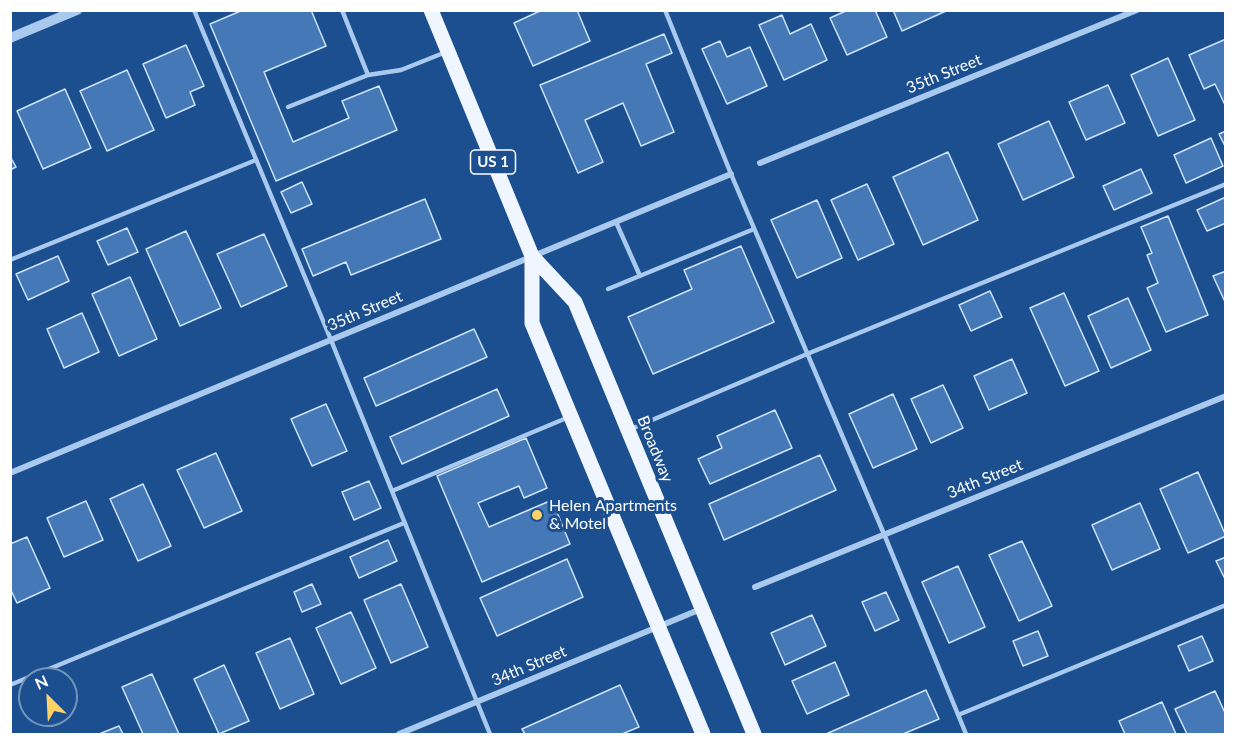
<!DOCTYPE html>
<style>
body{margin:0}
#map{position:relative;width:1236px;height:745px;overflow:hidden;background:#1b4f8f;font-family:Lato,sans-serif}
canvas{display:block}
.frame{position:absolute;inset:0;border:12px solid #fff;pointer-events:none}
.north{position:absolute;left:18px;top:667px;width:60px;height:60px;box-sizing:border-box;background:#1b4f8f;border:2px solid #7695bc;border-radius:50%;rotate:336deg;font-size:16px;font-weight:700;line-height:24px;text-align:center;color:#fff}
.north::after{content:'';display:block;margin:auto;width:21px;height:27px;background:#ffd166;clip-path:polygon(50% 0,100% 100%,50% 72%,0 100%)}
</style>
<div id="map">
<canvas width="1236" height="745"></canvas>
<div class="frame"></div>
<div class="north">N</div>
</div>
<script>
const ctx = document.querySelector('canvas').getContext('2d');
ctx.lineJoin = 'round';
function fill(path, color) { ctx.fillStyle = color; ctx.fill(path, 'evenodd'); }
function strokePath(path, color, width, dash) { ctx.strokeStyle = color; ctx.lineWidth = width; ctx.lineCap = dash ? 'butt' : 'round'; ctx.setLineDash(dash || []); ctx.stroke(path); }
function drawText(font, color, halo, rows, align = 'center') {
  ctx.font = font + ' Lato,sans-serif'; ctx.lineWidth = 6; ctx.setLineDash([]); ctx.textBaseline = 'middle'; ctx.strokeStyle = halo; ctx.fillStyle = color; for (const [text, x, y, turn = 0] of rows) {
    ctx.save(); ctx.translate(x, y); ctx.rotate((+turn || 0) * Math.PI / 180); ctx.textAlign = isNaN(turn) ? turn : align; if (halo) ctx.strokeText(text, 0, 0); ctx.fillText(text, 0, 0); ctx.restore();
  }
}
const building = new Path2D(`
 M243 10H311L326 46 264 72 293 142 349 118 342 101 379 86 397 130 276 181 210 24Z
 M542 10H577L590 41 533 66 514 23Z
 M848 10H875L887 37 847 55 830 18Z
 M893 10H946V11L902 31Z
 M782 15 790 34 811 24 827 60 784 80 759 25Z
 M664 34 672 53 646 64 674 132 641 146 623 103 585 120 603 162 578 173 540 85Z
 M1226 39V107L1215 84 1204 89 1189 55Z
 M720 41 727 57 750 47 767 86 727 104 702 49Z
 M186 45 204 86 190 92 195 105 166 118 143 64Z
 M1168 58 1195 120 1158 136 1131 75Z
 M127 70 154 130 107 151 80 91Z
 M1108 85 1125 123 1086 140 1069 102Z
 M65 89 91 148 43 169 17 111Z
 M1049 121 1074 177 1023 200 998 144Z
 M1226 131V148L1219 134Z
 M1211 138 1223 166 1186 183 1174 155Z
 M948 152 978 220 923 245 893 177Z
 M10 156 16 167 10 170Z
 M1141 169 1152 193 1114 210 1103 186Z
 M302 182 312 204 291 213 281 192Z
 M867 184 894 244 858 260 831 200Z
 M1226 197V223L1207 231 1197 210Z
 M425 199 441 239 351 275 346 262 313 276 302 249Z
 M817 200 842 258 797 278 771 220Z
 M1168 216 1208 315 1166 332 1147 288 1158 283 1147 255 1152 253 1141 227Z
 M127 228 138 252 108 265 97 241Z
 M186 231 221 308 180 326 146 249Z
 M264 234 287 286 241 307 217 254Z
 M741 246 774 322 653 374 628 317 692 289 684 270Z
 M58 256 69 281 28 300 16 274Z
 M1226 271V304L1213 276Z
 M130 277 157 339 119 356 92 294Z
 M990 291 1002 317 971 331 959 305Z
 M1064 293 1099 371 1065 386 1030 308Z
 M1128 298 1151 350 1111 368 1088 316Z
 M82 313 99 352 64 368 47 329Z
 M474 329 487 357 376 406 364 378Z
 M1012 359 1027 393 989 410 974 376Z
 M943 385 963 428 931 443 911 399Z
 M497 389 509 416 402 464 390 437Z
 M893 394 917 449 873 468 849 414Z
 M326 404 347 451 312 466 291 419Z
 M775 410 792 448 710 484 698 459 722 448 717 436Z
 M526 438 547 488 524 498 519 486 478 503 489 527 552 500 570 544 482 582 437 476Z
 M216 453 242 511 204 528 177 470Z
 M820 455 836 490 724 540 709 504Z
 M1198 472 1226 536 1188 553 1160 489Z
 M369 481 381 508 354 520 342 492Z
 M143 484 171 546 138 561 110 499Z
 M86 501 103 540 64 557 47 518Z
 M1140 503 1160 549 1112 570 1092 525Z
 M27 537 50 588 17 603 10 588V544Z
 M388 540 397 561 359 578 350 557Z
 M1022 541 1052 606 1019 621 989 555Z
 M1226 557V581L1216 561Z
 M567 559 583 597 497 636 480 598Z
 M958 566 985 627 949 643 922 582Z
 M312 584 321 604 302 612 294 592Z
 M401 584 428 647 391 663 364 600Z
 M886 592 899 620 875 631 862 602Z
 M351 612 376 668 341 684 316 628Z
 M812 615 826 646 785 665 771 633Z
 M1038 631 1048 656 1023 666 1013 641Z
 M1202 636 1213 661 1189 671 1178 646Z
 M290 638 314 694 280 709 256 653Z
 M835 662 849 695 807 714 792 681Z
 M224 665 249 721 219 734 194 679Z
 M152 674 179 734H143L122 687Z
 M620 685 639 727 622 734H525L522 729Z
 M926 690 939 719 903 734H826Z
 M1215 691 1226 715V734H1187L1175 709Z
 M1162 702 1176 734H1125L1119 721Z
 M119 726 123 734H99Z`);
fill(building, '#4478b7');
strokePath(building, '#cfe3fa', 1.5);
strokePath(new Path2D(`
 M194 10 331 340 490 734
 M342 10 368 75
 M665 10 731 174 884 534 966 734
 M288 107 368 75 401 70 446 52
 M616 222 640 276
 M10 260 256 160
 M608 289 754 229
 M631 429 807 354 1226 184
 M392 491 569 417
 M10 685 404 523
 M958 715 1226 605`), '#a9c9ee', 4.5);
strokePath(new Path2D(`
 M760 163 1137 10
 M10 473 731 174
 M755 587 1226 396
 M399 734 701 609`), '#a9c9ee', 6);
strokePath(new Path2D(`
 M10 38 77 10`), '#a9c9ee', 10);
strokePath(new Path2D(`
 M431 10 532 256 575 302 754 734
 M532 256V323L703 734`), '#f0f6ff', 15);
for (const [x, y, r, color] of [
 [537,515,6,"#ffd166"]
]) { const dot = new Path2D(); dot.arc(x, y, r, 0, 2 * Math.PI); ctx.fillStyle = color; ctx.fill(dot); strokePath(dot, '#1b4f8f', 2); }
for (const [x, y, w] of [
 [493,162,45]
]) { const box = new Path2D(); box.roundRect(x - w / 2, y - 12, w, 24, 4.5); ctx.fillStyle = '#1b4f8f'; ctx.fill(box); strokePath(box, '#fff', 1.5); }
drawText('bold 15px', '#fff', null, [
 ["US 1",493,162]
]);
drawText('16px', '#fff', '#1b4f8f', [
 ["35th Street",944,74,-22],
 ["35th Street",365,311,-23],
 ["Broadway",655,449,68],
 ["34th Street",985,479,-22],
 ["34th Street",529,666,-23]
]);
drawText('16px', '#fff', '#1b4f8f', [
 ["Helen Apartments",549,506],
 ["& Motel",549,524]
], 'left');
</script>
